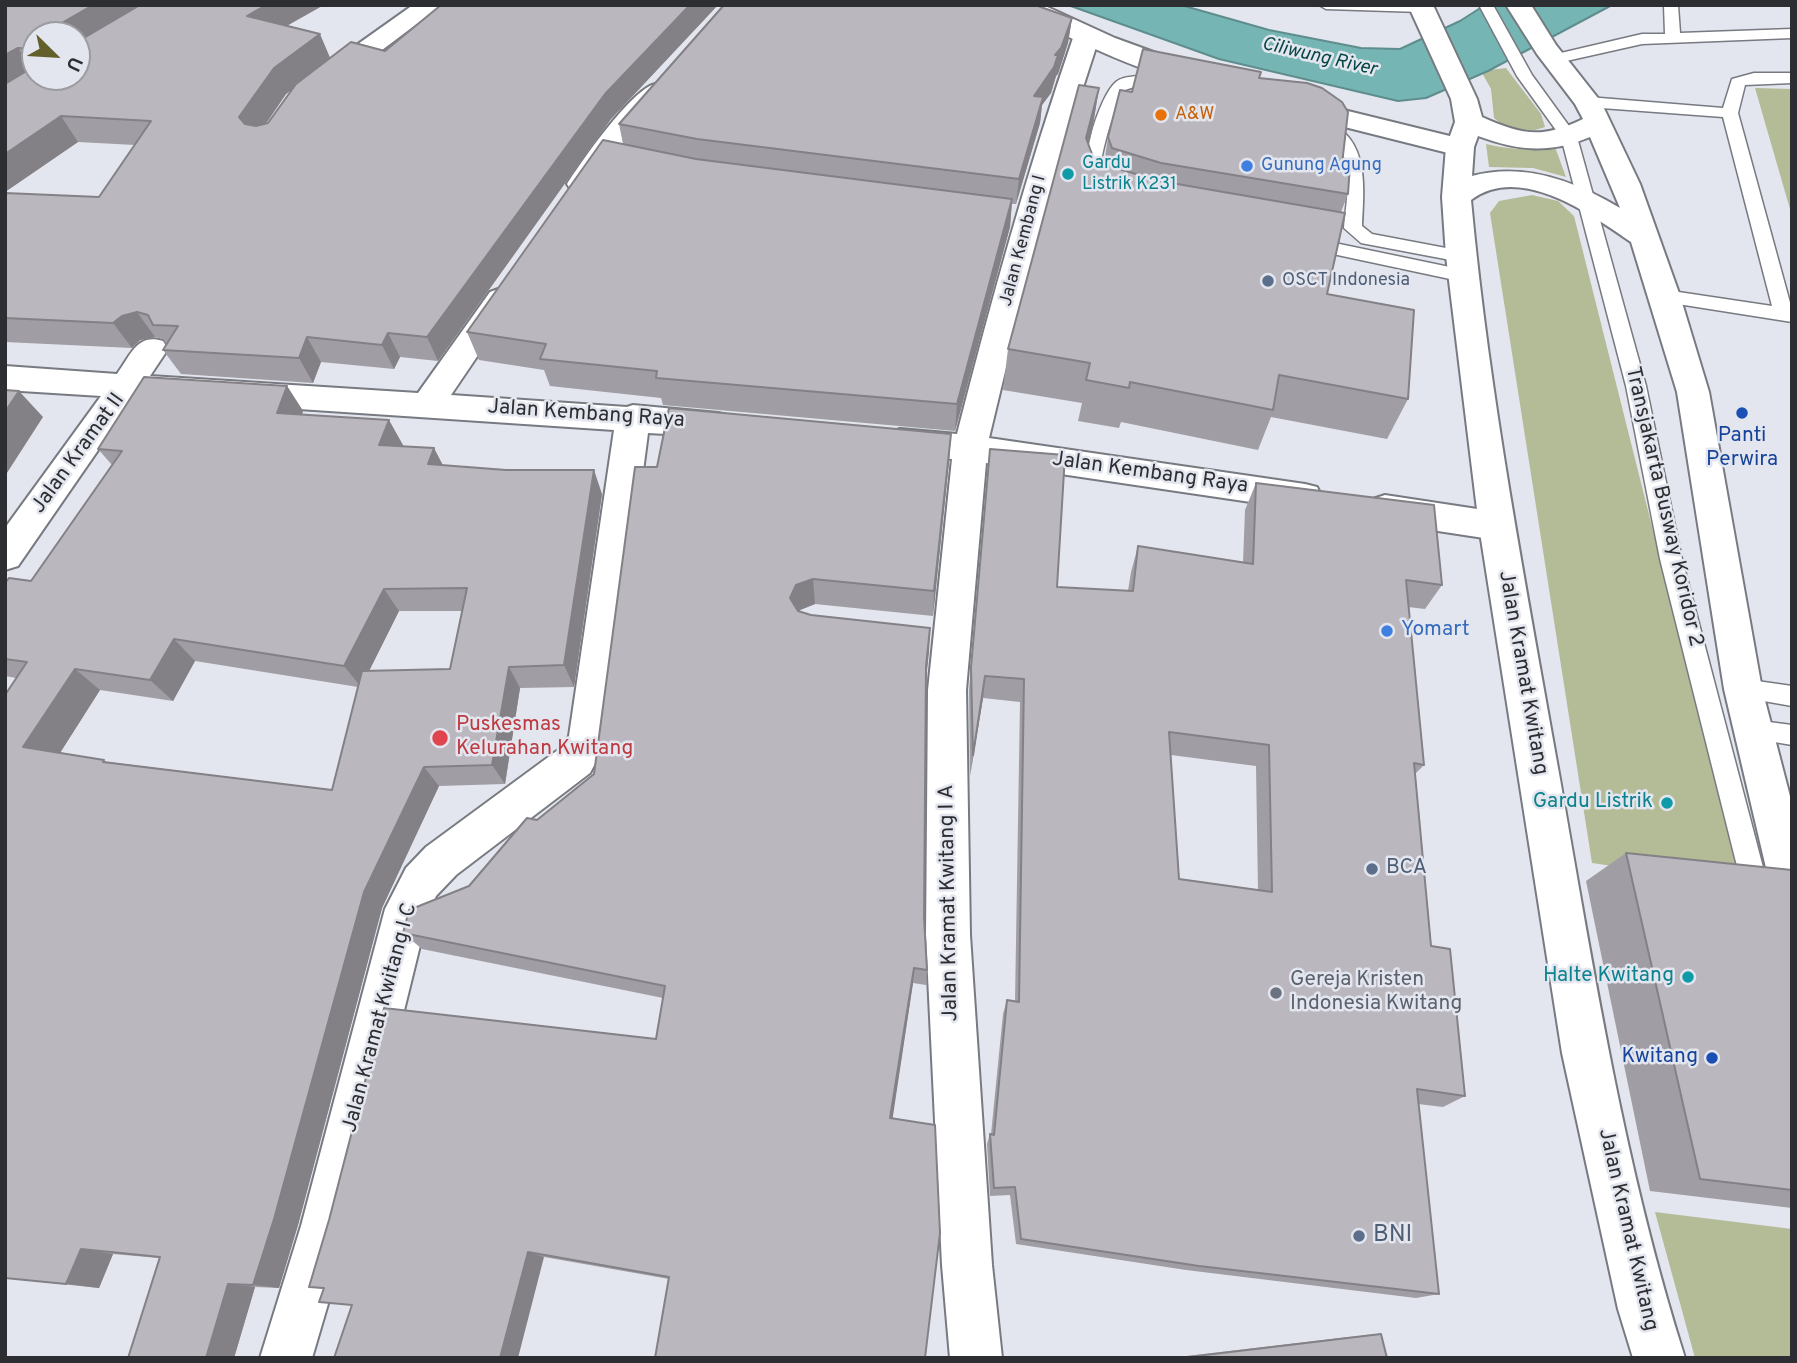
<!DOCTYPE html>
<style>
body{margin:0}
#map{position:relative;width:1797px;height:1363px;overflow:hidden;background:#e3e6ee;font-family:Overpass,sans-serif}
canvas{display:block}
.frame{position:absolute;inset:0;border:7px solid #2d2e31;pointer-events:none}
.north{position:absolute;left:21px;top:21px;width:70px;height:70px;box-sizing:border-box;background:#e3e6ee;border:2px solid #9a9ca2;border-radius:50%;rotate:114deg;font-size:19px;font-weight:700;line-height:28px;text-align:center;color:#2d2e31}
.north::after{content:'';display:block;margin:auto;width:24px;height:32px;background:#63602c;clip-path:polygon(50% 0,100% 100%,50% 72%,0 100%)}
</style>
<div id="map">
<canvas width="1797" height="1363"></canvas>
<div class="frame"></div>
<div class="north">U</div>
</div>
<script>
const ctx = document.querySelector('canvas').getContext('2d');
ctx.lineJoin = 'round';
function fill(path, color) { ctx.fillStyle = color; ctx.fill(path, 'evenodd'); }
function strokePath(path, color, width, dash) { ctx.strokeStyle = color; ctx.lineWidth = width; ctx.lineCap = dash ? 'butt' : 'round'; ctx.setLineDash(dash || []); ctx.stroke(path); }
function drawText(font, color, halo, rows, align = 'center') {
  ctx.font = font + ' Overpass,sans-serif'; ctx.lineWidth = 5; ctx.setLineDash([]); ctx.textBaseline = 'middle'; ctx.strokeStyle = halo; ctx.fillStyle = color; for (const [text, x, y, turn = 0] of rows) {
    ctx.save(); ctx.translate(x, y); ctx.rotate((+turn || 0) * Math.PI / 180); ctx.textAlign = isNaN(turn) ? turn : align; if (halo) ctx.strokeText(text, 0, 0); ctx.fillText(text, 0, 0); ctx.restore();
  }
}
fill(new Path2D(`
 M1506 68 1541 114 1545 127C1525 134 1509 132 1494 118L1491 89 1481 71Z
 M1755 88 1792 89V216Z
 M1486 144C1510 150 1531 150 1555 147L1566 177 1533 168 1489 167Z
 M1532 195 1558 201 1574 216 1742 885 1592 863 1490 213 1499 201Z
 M1655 1212 1792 1229V1358H1695Z`), '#b3bb97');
const water = new Path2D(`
 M1068 5H1181L1269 30 1361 48 1400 49 1460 21 1485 5H1612L1488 71 1426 98 1398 101 1219 59Z`);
fill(water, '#75b6b5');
strokePath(water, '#5f8d8d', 2);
const lane = new Path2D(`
 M1319 5H1426L1428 8 1421 12 1326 9Z
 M1479 5H1493L1532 75 1577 137 1646 386 1682 559 1770 894 1766 903 1757 906 1748 903 1744 894 1660 559 1626 386 1561 137 1517 76Z
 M1664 5H1678L1680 33 1792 29V38L1642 44 1553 64 1545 59 1548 56 1642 34H1665Z
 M1754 73H1792V83L1745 85 1738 113 1792 310V322L1665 302 1659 300 1656 296 1659 292 1665 290 1772 306 1723 117 1588 107 1580 102 1588 97 1723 108 1732 79Z
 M1137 76 1161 82 1172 88 1164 93 1137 86 1125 90C1113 109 1094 169 1101 191L1093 196 1087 195C1076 175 1098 97 1116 82 1122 77 1129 77 1137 76Z
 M1320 120C1370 133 1364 186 1362 226L1372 234 1467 252 1470 256 1467 260 1461 262 1361 243 1344 228C1346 203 1354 167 1338 145 1331 136 1319 133 1312 125Z
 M1306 237 1464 270 1473 276 1464 282 1300 247 1297 243 1300 239Z
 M1743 679 1792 686V706L1735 696 1732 689 1735 682Z
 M1753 720 1792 725V745L1745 737 1741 730 1745 723Z`);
const street = new Path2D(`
 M413 5H442L338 83 329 85 320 83 316 77 320 71Z
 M1086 30 1095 33 1099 38C1055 170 1021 303 989 438L1305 484 1317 487 1322 497 1317 507 1305 510 986 463 966 690 970 935 992 1265 1002 1358H950L942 1265 926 935 928 690 952 459 900 455 888 451 883 442 888 433 900 429 957 434C991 301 1028 168 1073 38L1077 33Z
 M655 84 664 86 668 92 664 98 633 133 591 190 581 193 571 190 567 184C582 161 631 90 655 84Z
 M501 288 512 292 516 299 451 395 627 407 633 405 718 413 730 416 735 425 730 434 718 437 648 433 608 739 590 773 456 875 436 896 428 913 351 1226 312 1358H260L301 1226 385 909 406 868 426 847 562 747 569 736 614 430 134 398 18 566 5 570V528L101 396 5 390V366L117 374C131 355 137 333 163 341L168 349 150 376 418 393 490 292Z
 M1385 495 1497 512 1510 516 1515 526 1510 536 1497 540 1385 523 1373 519 1367 509 1373 499Z`);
const secondary = new Path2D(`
 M1011 5H1043L1115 38 1200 69 1204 75 1200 81C1169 88 1047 27 1014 10Z
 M1295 98 1470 141 1474 147 1470 153 1460 156 1285 112 1282 106 1285 100Z`);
const primary = new Path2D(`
 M1408 5H1433L1477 99 1482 117C1522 135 1542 139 1583 119L1575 104 1537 54 1506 5H1531L1556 45 1601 102 1640 184 1680 296 1709 392 1762 689 1792 804V909L1777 903 1771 889 1724 689 1677 392 1631 242C1590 214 1520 163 1471 200 1489 395 1526 587 1560 779 1594 973 1625 1170 1685 1358H1633L1618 1309 1562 1053 1479 526 1446 256 1442 197 1446 147 1455 122 1451 99ZM1478 136C1518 151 1550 154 1590 137L1620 208C1575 181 1524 162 1472 176L1474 147Z`);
strokePath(lane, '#777a81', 3);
strokePath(street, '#777a81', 4);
strokePath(secondary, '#777a81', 4);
strokePath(primary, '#777a81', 4);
fill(lane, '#fff');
fill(street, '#fff');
fill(secondary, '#fff');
fill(primary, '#fff');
fill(new Path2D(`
 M5 5 287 26 330 58 385 51 441 5H718L611 119 438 361 400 357 394 369 321 362 313 383 181 374 163 350 167 345 163 339 155 337 140 340 132 348 5 342V193L99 197 135 145 78 142 5 192ZM35 35 77 77H35ZM292 90 268 123 266 124 286 94Z
 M1072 18 1068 43 1058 74 1056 76 1051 93 1042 105 1040 123 1016 204H1012L1010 227 955 431 663 405 661 398 550 386 544 370 479 360 467 332 623 144 619 124Z
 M1260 78 1342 164 1348 194 1341 212 1327 294 1408 399 1387 439 1271 417 1258 450 1121 422 1119 428 1078 421 1082 403 1003 390 1008 349 1099 88 1092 131 1089 145 1095 162 1104 164 1108 137 1132 92Z
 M287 386 303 411 302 415 403 445 402 446 443 465 602 494 574 687 520 688 505 784 439 786 382 908 298 1225 279 1288 255 1287 234 1358H128L159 1258 113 1254 99 1288 5 1278 16 678 5 676V583L31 581 112 465 98 449ZM399 611H462L450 669 369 671ZM195 661 358 687 332 790 108 762 60 753 100 690 173 701Z
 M951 434 949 461 933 616 815 604 800 610 799 611 811 615 930 628 926 682 924 918 927 970 926 985 913 983 892 1118 669 1279 544 1257 352 1305 319 1302 323 1289 309 1287 656 1039 663 998 422 949 403 933 469 886 537 820 594 774 657 467Z
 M990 449 1057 587 1128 591 1131 572 1138 546 1243 563 1245 510 1256 483 1442 585 1425 609 1408 607 1424 765 1415 774 1431 946 1465 1096 1443 1107 1418 1104 1439 1294 1416 1298 1186 1270 1016 1244 1010 1195 990 1196 987 1144 990 1134H991L1003 1014 1007 1000 1015 1001 1020 702 983 698 970 776 969 690ZM1171 755 1256 766 1258 890 1179 879Z
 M1626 853 1792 870V1208L1650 1191 1586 881Z
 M1381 1334 1387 1358H1169L1349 1337Z`), '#a19da4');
fill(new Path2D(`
 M93 5H151L77 49V35H59L60 24Z
 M266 5H324L260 41 247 16Z
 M690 5H718L611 119 438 361 427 337 605 94Z
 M1072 18 1068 43 1058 74 1056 76 1051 93 1042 105 1040 123 1016 204 1019 179 1034 96 1055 55Z
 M320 34 331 60 286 94 253 142 239 117 274 68Z
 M18 48 35 73 5 91V55Z
 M1099 88 1092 131 1079 181 1086 138Z
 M61 116 78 142 5 192V154Z
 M1012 199 1010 227 955 431 957 404Z
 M137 312 155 337 140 340 132 348 113 323 122 316Z
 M388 333 400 357 394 369 382 345Z
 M307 337 321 362 313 383 299 358Z
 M287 386 303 411 294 438 277 413Z
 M19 391 43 417 5 476V412Z
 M389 420 403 445 393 469 379 445Z
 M951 434 949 461 933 616 934 591Z
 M434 448 447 473 428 464Z
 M594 470 602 494 574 687 564 665Z
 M813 579 815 604 800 610 794 623 790 598 796 585Z
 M384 589 399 611 361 687 344 666Z
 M930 628 929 652 925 690 926 666Z
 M174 639 195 661 173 701 150 680Z
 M509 667 520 688 505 784 492 765Z
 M75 669 100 690 51 767 23 747Z
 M985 676 983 698 970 776 973 755Z
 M424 767 439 786 382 908 298 1225 279 1288 253 1285 364 892Z
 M914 968 913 983 891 1129 890 1118Z
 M81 1249 113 1254 99 1288 66 1284Z
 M528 1252 544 1257 518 1358H500Z
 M228 1284 255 1287 234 1358H206Z`), '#838086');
const building = new Path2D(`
 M5 5H93L60 24 59 35H35V49L18 48 5 55Z
 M140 5H266L247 16 320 34 274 68 239 117 245 124 256 126 268 123 296 84 351 42 385 51 441 5H690L605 94 427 337 388 333 382 345 307 337 299 358 163 350 178 326 153 325 148 315 137 312 122 316 113 323 5 318V193L99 197 151 121 61 116 5 154V84L35 66V77H77V42Z
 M724 5H1035L1072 18 1061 48 1055 55H1058L1054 67 1034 96 1043 97 1019 179 697 139 619 124Z
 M1143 49 1261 72 1259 78 1307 83 1322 88 1342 102 1348 112 1342 164 1350 165 1348 194 1161 163 1112 148 1108 137 1120 90 1132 92Z
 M1079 85 1099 88 1086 138 1095 162 1160 181 1345 213 1327 294 1414 310 1408 399 1279 375 1273 410 1130 382 1129 388 1086 380 1090 363 1008 349Z
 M603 140 696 159 1012 199 957 404 656 378 657 371 540 359 546 344 467 332Z
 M144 377 287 386 277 413 389 420 379 445 434 448 428 464 506 470H594L564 665 509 667 492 765 424 767 364 892 274 1219 253 1285 228 1284 206 1358H128L160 1257 81 1249 66 1284 5 1278V695L27 662 5 659V583L9 578 31 581 122 451 98 449ZM467 588 450 669 362 671 332 790 103 762 104 760 23 747 75 669 150 680 174 639 344 666 384 589Z
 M5 390 19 391 5 412Z
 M669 408 951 434 934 591 813 579 796 585 790 598 798 611 811 615 930 628 926 666 924 918 927 970 914 968 890 1118 935 1125 940 1233 925 1358H655L669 1277 528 1252 500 1358H334L352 1305 319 1302 324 1288 309 1287 329 1220 384 1008 656 1039 665 986 403 933 409 910 469 886 527 818 537 820 594 774 635 467H657Z
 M990 449 1065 455 1057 587 1133 591 1138 546 1253 564 1256 483 1434 505 1442 585 1406 580 1424 765 1414 763 1431 946 1450 949 1465 1096 1417 1089 1439 1294 1199 1266 1021 1239 1015 1187 994 1188 990 1134 994 1135 1007 1000 1019 1002 1024 679 985 676 973 755 971 667ZM1169 732 1269 745 1272 892 1179 879Z
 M1626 853 1792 870V1190L1700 1179Z
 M1381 1334 1387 1358H1180Z`);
fill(building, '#bbb7bf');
strokePath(building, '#838086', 2);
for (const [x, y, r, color] of [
 [1161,115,7,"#e8710a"],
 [1247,166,7,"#3f7fe0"],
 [1068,174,7,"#0f9aa8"],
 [1268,281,7,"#5c6f8a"],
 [1742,413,7,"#1a4fb4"],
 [1387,631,7,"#3f7fe0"],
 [440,738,9,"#e0444e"],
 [1667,803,7,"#0f9aa8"],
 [1372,869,7,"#5c6f8a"],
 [1688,977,7,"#0f9aa8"],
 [1276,993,7,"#6b7280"],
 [1712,1058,7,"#1a4fb4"],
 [1359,1236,7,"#5c6f8a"]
]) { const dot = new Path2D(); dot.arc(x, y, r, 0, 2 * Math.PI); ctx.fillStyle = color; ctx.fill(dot); strokePath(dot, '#e3e6ee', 2.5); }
drawText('18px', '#c56008', '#e3e6ee', [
 ["A&W",1175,115]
], 'left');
drawText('18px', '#0d838f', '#e3e6ee', [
 ["Gardu",1082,164],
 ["Listrik K231",1082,185]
], 'left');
drawText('18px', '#366cbe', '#e3e6ee', [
 ["Gunung Agung",1261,166]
], 'left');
drawText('18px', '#2d2e31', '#e3e6ee', [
 ["Jalan Kembang I",1024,241,-75]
]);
drawText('18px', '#4e5e75', '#e3e6ee', [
 ["OSCT Indonesia",1282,281]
], 'left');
drawText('italic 19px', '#074646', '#e3e6ee', [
 ["Ciliwung River",1319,58,13]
]);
drawText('21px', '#2d2e31', '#e3e6ee', [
 ["Jalan Kembang Raya",586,415,4],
 ["Jalan Kramat II",79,454,-54],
 ["Jalan Kembang Raya",1150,474,8],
 ["Transjakarta Busway Koridor 2",1663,507,77],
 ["Jalan Kramat Kwitang",1522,673,80],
 ["Jalan Kramat Kwitang I A",950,903,-91],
 ["Jalan Kramat Kwitang I C",381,1018,-75],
 ["Jalan Kramat Kwitang",1627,1230,77]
]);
drawText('21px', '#164399', '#e3e6ee', [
 ["Panti",1742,437],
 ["Perwira",1742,461],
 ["Kwitang",1698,1058,"right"]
]);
drawText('21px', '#366cbe', '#e3e6ee', [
 ["Yomart",1401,631]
], 'left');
drawText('21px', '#be3a42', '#e3e6ee', [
 ["Puskesmas",456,726],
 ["Kelurahan Kwitang",456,750]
], 'left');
drawText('21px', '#0d838f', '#e3e6ee', [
 ["Gardu Listrik",1653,803],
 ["Halte Kwitang",1674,977]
], 'right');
drawText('21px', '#4e5e75', '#e3e6ee', [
 ["BCA",1386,869]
], 'left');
drawText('21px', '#5b616d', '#e3e6ee', [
 ["Gereja Kristen",1290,981],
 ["Indonesia Kwitang",1290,1005]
], 'left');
drawText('24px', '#4e5e75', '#e3e6ee', [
 ["BNI",1373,1236]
], 'left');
</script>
